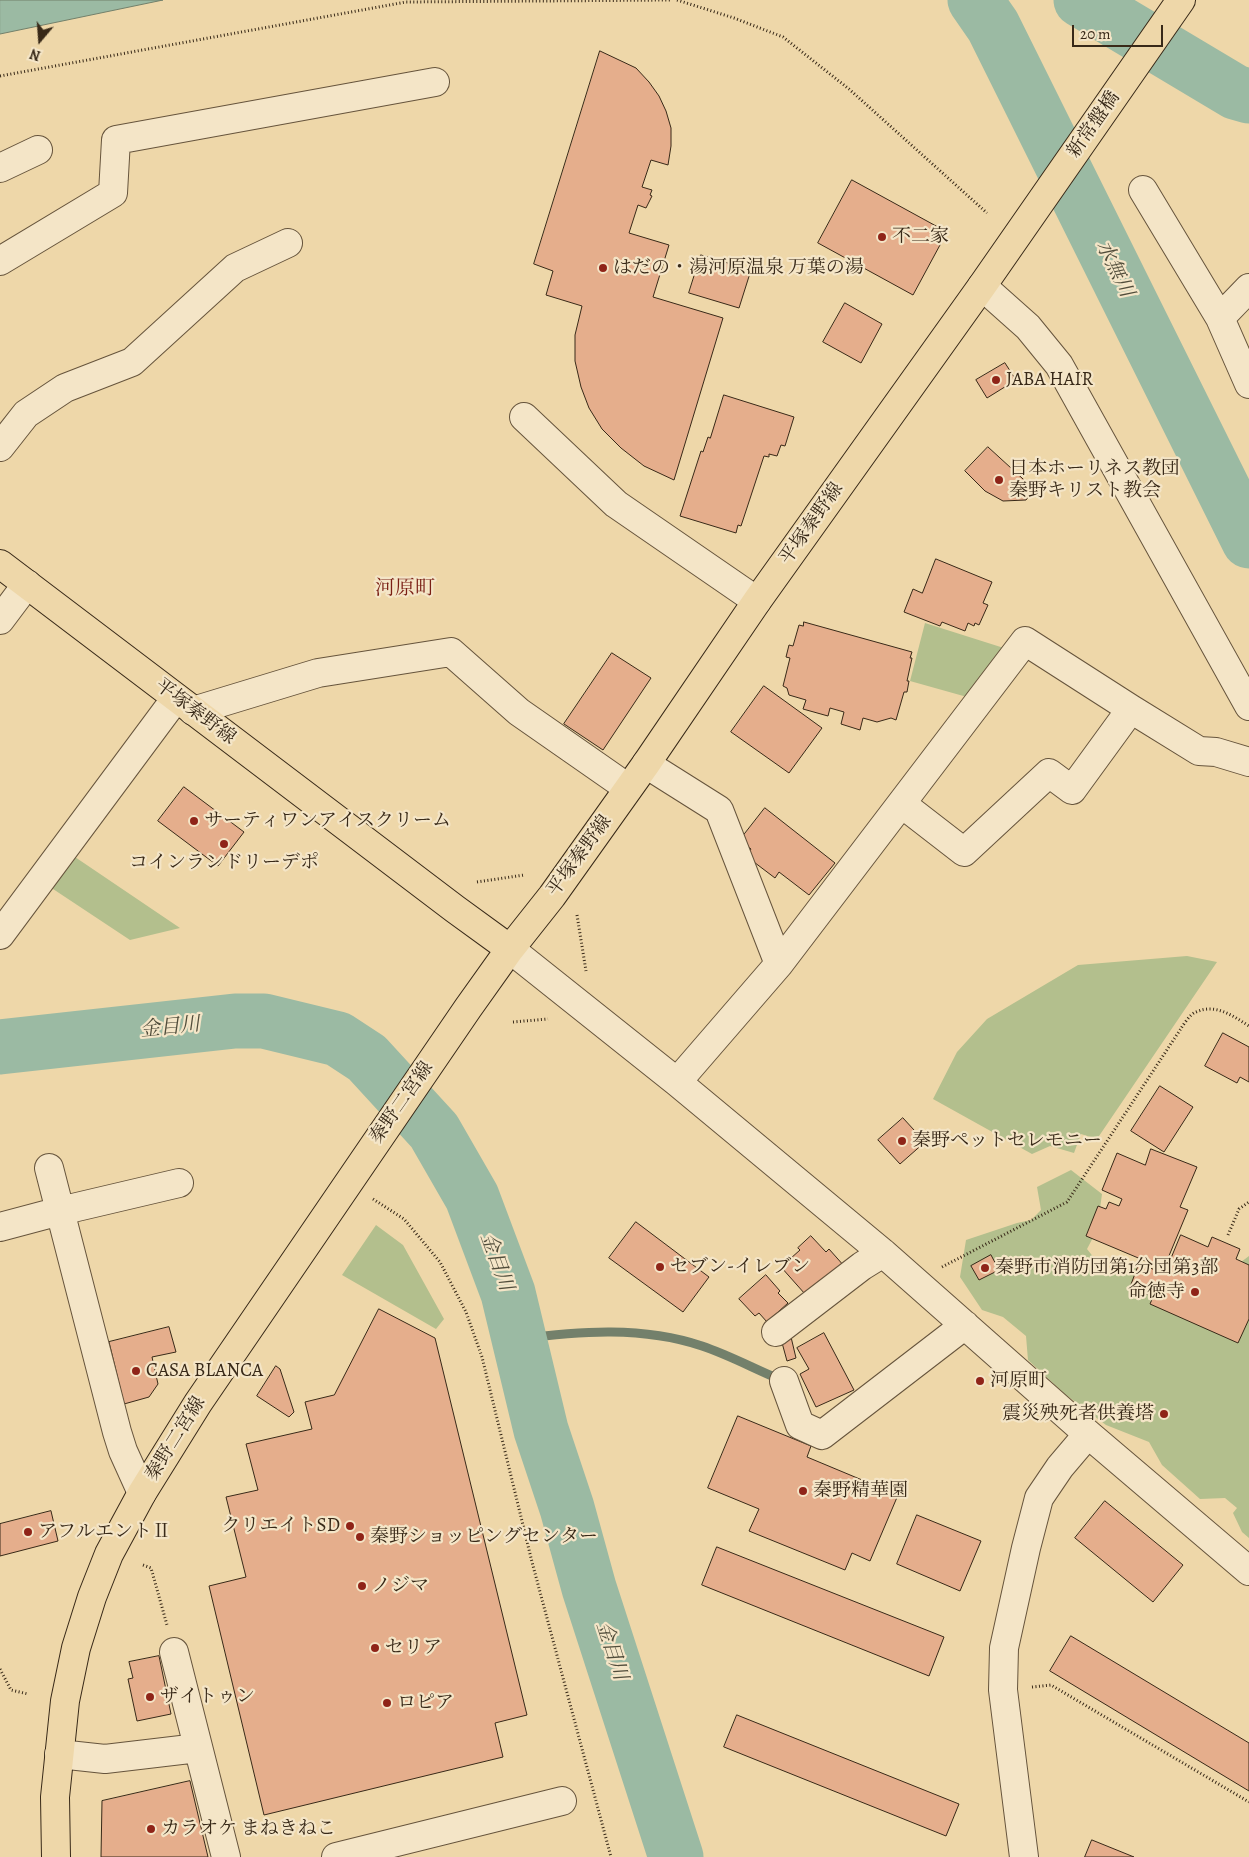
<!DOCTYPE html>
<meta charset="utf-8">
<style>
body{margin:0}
#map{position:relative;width:1249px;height:1857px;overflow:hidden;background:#eed7a9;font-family:Alegreya,serif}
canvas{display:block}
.north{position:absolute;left:15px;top:15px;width:50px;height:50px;-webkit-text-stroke:4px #f4e5c7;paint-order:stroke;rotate:198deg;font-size:14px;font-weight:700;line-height:20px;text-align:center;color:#382918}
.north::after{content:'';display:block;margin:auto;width:18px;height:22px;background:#382918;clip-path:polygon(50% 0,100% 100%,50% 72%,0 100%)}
.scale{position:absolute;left:1072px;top:25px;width:91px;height:22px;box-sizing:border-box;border:2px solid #382918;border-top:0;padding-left:6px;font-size:15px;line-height:18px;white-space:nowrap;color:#382918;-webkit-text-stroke:4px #f4e5c7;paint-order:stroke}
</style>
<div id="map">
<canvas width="1249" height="1857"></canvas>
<div class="north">N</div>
<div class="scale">20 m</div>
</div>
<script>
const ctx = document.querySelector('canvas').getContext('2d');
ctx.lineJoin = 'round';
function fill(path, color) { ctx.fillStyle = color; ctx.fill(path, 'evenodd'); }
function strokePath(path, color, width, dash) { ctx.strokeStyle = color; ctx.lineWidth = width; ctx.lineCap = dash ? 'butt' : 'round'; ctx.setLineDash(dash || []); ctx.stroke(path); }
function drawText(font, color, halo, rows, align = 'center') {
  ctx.font = font + ' Alegreya,"Noto Serif JP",serif'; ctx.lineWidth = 4.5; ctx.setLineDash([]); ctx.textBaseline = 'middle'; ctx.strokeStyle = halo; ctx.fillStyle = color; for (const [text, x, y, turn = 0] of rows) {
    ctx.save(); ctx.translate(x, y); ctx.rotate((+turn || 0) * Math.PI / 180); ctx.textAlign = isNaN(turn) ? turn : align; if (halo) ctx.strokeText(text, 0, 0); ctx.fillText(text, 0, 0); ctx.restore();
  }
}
fill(new Path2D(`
 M925 623 1007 649 967 697 910 681Z
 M72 855 180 928 130 940 50 887Z
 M1187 956 1217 962 1097 1139 1081 1134 1074 1153 1050 1146 1032 1154 933 1099 957 1052 987 1019 1078 965Z
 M1071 1170 1102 1194 1097 1230 1087 1249 1106 1273 1134 1268 1173 1277 1237 1265 1249 1256V1538L1242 1532 1233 1513 1237 1508 1225 1498 1200 1499 1162 1465 1149 1442 1106 1425 1066 1395 1028 1360 1026 1336 1003 1317 982 1310 960 1277 966 1240 1017 1223 1031 1220 1041 1210 1037 1187Z
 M376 1225 403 1245 444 1319 436 1329 342 1275Z`), '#b3bf8d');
const water = new Path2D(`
 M0 0H163L0 34Z`);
fill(water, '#9bbaa3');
strokePath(water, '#73806b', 1);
strokePath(new Path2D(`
 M519 1339C579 1331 643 1326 702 1346 726 1354 749 1366 772 1376`), '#73806b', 9);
strokePath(new Path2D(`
 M975 0 993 26 1249 541
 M1081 0 1235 92 1249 96
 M0 1047 235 1021H264L338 1039 367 1058 434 1131 472 1197 508 1293 541 1430 567 1508 589 1588 676 1857`), '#9bbaa3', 55);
const building = new Path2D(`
 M600 51 636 68 649 82 659 96 666 111 671 128V146L668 165 651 160 642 187 652 190 650 195 652 196 646 208 638 205 629 233 669 245 653 297 723 318 674 480 644 466 621 448 602 429 589 408 581 387 575 361V335L582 306 546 295 553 271 534 264Z
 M852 180 947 232 913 295 818 243Z
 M701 255 751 270 739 308 689 293Z
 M845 303 882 324 861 363 823 342Z
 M1005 363 1016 380 987 398 976 380Z
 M724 395 794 417 785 446 781 445 777 456 769 454V457L764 456 741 526 738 525 736 533 680 516 701 451 703 452 708 437 710 438Z
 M988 447 1034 489 1026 500 1003 501 985 491 965 471Z
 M936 559 992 582 983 603 988 605 979 625 975 623 974 626 968 623 965 631 942 622 940 626 904 612 913 589 922 593Z
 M804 622 912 652 910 658H912L907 681H909L907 692H904L896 720 891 718 877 722 863 718 860 730 841 724 844 712 830 708 828 716 803 709 806 700 789 695 787 688 783 686 790 658 786 657 789 645 793 646 799 625 803 626Z
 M612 653 651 678 603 750 564 724Z
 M764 686 822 728 789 773 731 732Z
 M184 787 244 832 218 866 158 821Z
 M765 808 835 863 809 895 779 872 775 878 746 856 751 849 740 840Z
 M1223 1033 1249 1047V1082L1240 1077 1237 1083 1205 1066Z
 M1160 1086 1193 1107 1164 1152 1131 1131Z
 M903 1118 925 1142 900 1164 878 1140Z
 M1151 1149 1197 1167 1180 1207 1188 1210 1166 1263 1157 1260 1155 1265 1086 1236 1098 1206 1106 1209 1109 1202 1119 1206 1122 1199 1102 1190 1117 1153 1145 1165Z
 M636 1222 709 1277 683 1312 609 1258Z
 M1181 1235 1208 1247 1212 1237 1240 1249 1236 1259 1249 1265V1319L1238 1343 1150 1304 1153 1297 1130 1287 1139 1263 1164 1274Z
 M811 1236 826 1252 829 1249 845 1267 805 1294 781 1267 800 1250 798 1248Z
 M991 1255 999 1270 979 1280 971 1266Z
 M766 1275 780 1291 778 1293 788 1303 767 1322 759 1313 755 1316 739 1299Z
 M379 1309 435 1338 527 1715 495 1723 503 1757 264 1815 209 1586 246 1577 226 1497 258 1490 246 1444 312 1429 305 1402 334 1395Z
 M169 1327 176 1352 152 1357 158 1384 149 1397 124 1404 109 1342Z
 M824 1333 854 1390 816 1407 800 1374 809 1369 797 1348Z
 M791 1337 796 1358 787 1361 781 1339Z
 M276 1366 280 1369 294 1412 289 1417 257 1396Z
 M738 1416 811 1446 807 1457 898 1495 870 1561 852 1553 845 1570 749 1531 759 1509 708 1488Z
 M1105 1501 1183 1565 1153 1602 1075 1538Z
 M51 1511 58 1541 0 1556V1524Z
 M917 1515 981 1541 960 1591 897 1564Z
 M717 1547 944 1637 929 1676 702 1585Z
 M1071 1636 1249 1743V1791L1050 1671Z
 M159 1656 171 1714 137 1721 128 1679 133 1678 129 1662Z
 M737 1715 959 1804 946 1836 724 1747Z
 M190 1781 208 1857H101L102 1801Z
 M1092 1840 1134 1857H1085Z`);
fill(building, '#e5ae8c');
strokePath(building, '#382918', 1);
const minor = new Path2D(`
 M0 168 38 150
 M1143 190 1220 318
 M0 261 113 193 116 140 435 82
 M982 286 1028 327 1059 365 1249 706
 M1249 288 1220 318 1249 384
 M524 417 616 504 757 601
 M0 447 26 414 65 388 132 362 235 268 288 243
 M0 620 27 584
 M193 711 318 673 451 652 519 712 628 788
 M646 764 719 810 779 964
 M902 804 964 852 1049 773 1072 790 1131 709
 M0 935 176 698
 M510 949 677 1082 883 1253 1088 1434 1249 1571
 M677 1082 779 964 1025 641 1131 709 1199 751 1216 752 1249 762
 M49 1168 117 1432 123 1451 142 1493
 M0 1227 60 1211 179 1183
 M776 1332 862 1266 883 1253
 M784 1381 800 1425 822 1435 965 1325
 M174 1652 226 1857
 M59 1754 105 1759 198 1748
 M336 1857 562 1801
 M1024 1857 1003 1690 1004 1648 1026 1548 1039 1498 1060 1467 1088 1434`);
const major = new Path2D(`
 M0 564 455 909 510 949
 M56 1857 55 1797 65 1701 76 1648 92 1597 109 1554 142 1493 198 1403 468 1008 510 949 552 896 646 764 757 601 982 286 1181 0`);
strokePath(minor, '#66543c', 30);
strokePath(major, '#382918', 30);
strokePath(new Path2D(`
 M677 0 734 18 783 37 849 89 987 213
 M0 76 406 2 670 0
 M477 882 524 875
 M577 915 586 971
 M513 1022 548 1019
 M373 1199 404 1219 440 1262 466 1312 482 1357 532 1562 611 1857
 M1228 1235 1239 1209 1249 1202
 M942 1267 1067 1202 1180 1030C1184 1024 1190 1014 1196 1012 1216 1003 1233 1016 1249 1026
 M143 1565 151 1568 167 1625
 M0 1669 11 1690 28 1694
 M1032 1687 1051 1685 1249 1802`), '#382918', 3, [1, 2.5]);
strokePath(minor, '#f4e5c7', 28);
strokePath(major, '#eed7a9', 28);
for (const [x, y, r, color] of [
 [882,237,5,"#8f2418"],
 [603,268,5,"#8f2418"],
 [996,380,5,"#8f2418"],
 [999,480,5,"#8f2418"],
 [194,821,5,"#8f2418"],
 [224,844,5,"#8f2418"],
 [902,1141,5,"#8f2418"],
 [660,1267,5,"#8f2418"],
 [985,1268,5,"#8f2418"],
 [1195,1292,5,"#8f2418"],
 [136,1371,5,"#8f2418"],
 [980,1381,5,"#8f2418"],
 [1164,1414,5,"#8f2418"],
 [803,1491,5,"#8f2418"],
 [350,1526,5,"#8f2418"],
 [28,1532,5,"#8f2418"],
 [360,1537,5,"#8f2418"],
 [362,1586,5,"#8f2418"],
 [375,1648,5,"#8f2418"],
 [150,1697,5,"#8f2418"],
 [387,1703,5,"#8f2418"],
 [151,1829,5,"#8f2418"]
]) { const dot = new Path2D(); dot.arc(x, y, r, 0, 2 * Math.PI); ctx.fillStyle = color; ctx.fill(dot); strokePath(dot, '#f4e5c7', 2); }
drawText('19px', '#382918', '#f4e5c7', [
 ["新常盤橋",1094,125,-55],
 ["平塚秦野線",812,524,-55],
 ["平塚秦野線",195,712,37],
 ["平塚秦野線",580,856,-54],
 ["秦野二宮線",402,1103,-55],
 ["秦野二宮線",176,1439,-58]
]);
drawText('19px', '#382918', '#f4e5c7', [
 ["不二家",892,237],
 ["はだの・湯河原温泉 万葉の湯",613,268],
 ["JABA HAIR",1006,380],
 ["日本ホーリネス教団",1009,469],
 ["秦野キリスト教会",1009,491],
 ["サーティワンアイスクリーム",204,821],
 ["コインランドリーデポ",224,863,"center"],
 ["秦野ペットセレモニー",912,1141],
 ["セブン-イレブン",670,1267],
 ["秦野市消防団第1分団第3部",995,1268],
 ["命徳寺",1185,1292,"right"],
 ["CASA BLANCA",146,1371],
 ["河原町",990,1381],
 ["震災殃死者供養塔",1154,1414,"right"],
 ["秦野精華園",813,1491],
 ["クリエイトSD",340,1526,"right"],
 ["アフルエントⅡ",38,1532],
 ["秦野ショッピングセンター",370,1537],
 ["ノジマ",372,1586],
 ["セリア",385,1648],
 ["ザイトゥン",160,1697],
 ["ロピア",397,1703],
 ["カラオケ まねきねこ",161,1829]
], 'left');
drawText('italic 20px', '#514d3b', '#f4e5c7', [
 ["水無川",1114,269,64],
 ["金目川",170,1028,-6],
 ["金目川",496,1262,70],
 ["金目川",611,1651,72]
]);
drawText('20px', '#7a1f14', '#f4e5c7', [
 ["河原町",405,589]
]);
</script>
